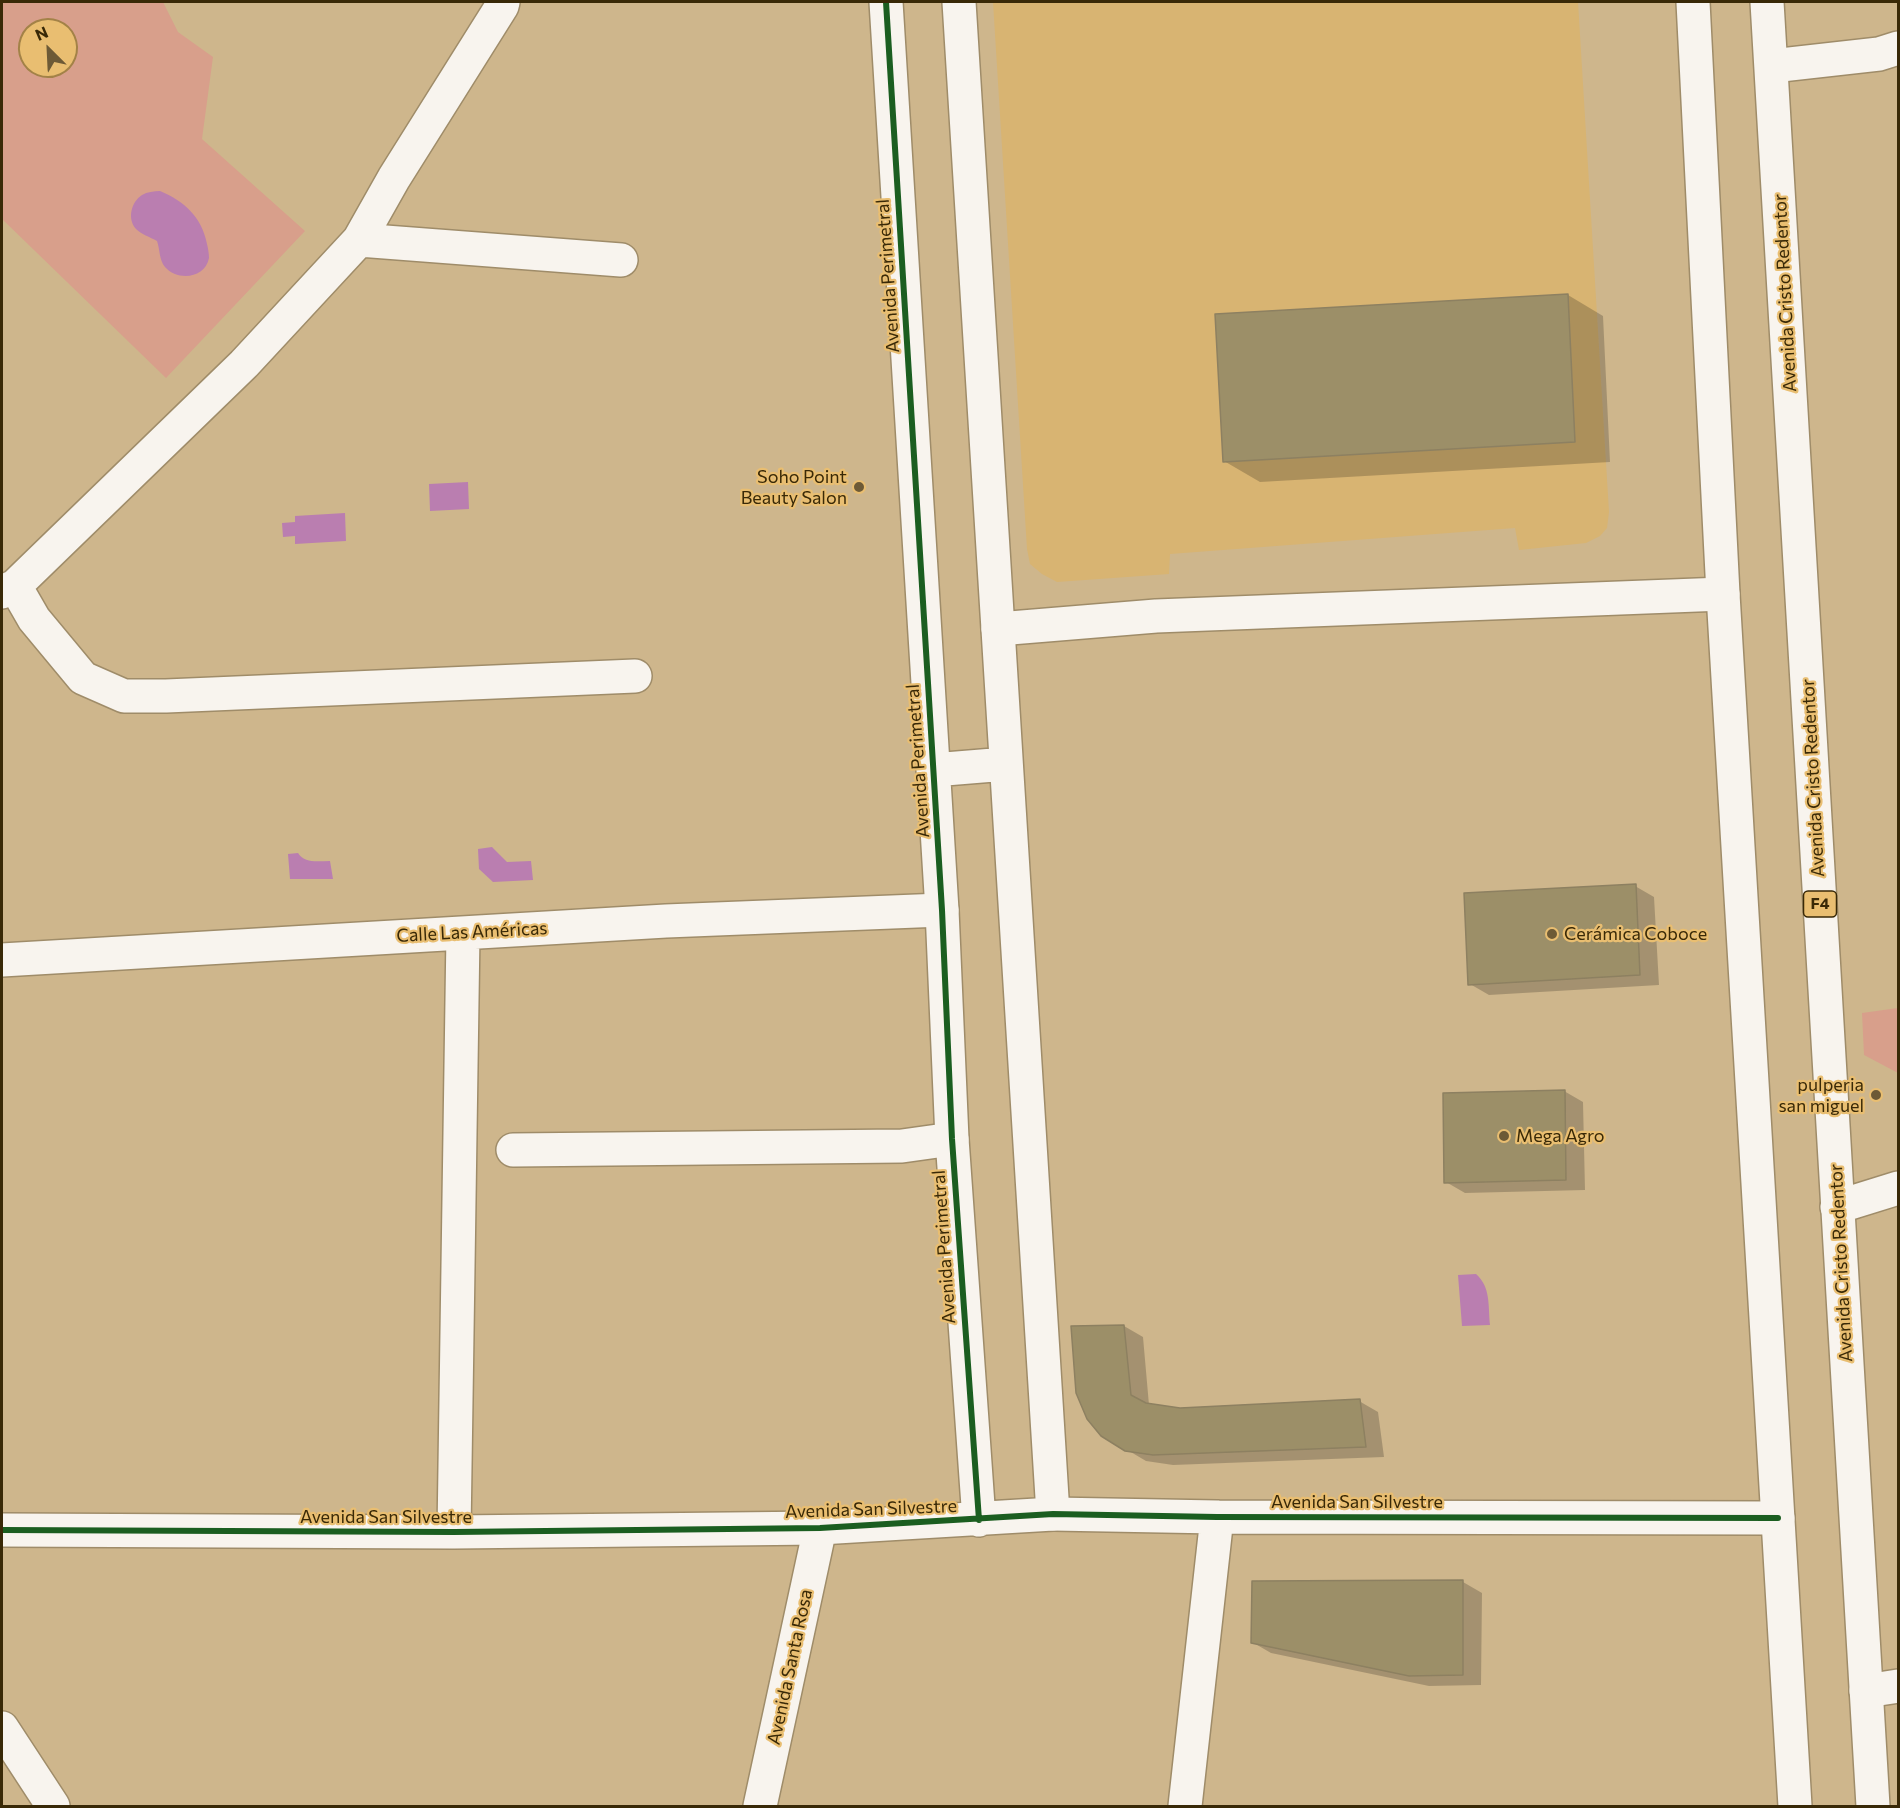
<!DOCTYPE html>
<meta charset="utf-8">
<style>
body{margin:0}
#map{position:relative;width:1900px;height:1808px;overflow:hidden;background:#ceb68c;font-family:Commissioner,sans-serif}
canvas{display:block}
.frame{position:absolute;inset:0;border:3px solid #392907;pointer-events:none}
.north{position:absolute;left:18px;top:18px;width:60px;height:60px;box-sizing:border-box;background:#e9be71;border:2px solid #a38247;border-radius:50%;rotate:336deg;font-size:16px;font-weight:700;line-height:24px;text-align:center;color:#392907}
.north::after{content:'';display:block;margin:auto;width:21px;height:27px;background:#6d5a36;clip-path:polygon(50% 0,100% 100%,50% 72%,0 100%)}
</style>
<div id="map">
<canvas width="1900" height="1808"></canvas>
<div class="frame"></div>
<div class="north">N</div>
</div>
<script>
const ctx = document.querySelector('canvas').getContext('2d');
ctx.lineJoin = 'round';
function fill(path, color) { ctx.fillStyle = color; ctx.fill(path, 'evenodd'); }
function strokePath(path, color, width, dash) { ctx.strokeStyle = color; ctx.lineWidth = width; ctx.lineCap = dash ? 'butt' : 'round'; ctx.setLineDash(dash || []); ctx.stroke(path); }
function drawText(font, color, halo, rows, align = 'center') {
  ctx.font = font + ' Commissioner,sans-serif'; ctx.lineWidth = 4.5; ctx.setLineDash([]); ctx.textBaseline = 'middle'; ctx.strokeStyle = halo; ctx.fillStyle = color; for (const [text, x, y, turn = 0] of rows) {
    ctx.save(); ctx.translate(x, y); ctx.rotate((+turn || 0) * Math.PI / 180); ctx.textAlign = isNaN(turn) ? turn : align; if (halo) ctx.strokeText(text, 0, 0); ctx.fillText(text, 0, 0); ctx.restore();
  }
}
fill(new Path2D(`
 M993 2H1578L1609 512 1607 528 1600 536 1586 543 1519 550 1515 528 1170 554 1169 574 1057 582 1042 574 1030 564 1027 549Z`), '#d8b472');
fill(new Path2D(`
 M2 2H163L178 32 213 57 202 139 305 231 166 378 2 219ZM30 30H66V66H30Z
 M1898 1008V1073L1864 1055 1862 1013Z`), '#d89f8b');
fill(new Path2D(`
 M160 191C184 201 202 217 207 244 208 248 209 254 209 258 205 279 177 281 165 267 159 260 160 249 157 241 150 237 141 234 136 229 127 219 131 202 142 195 147 192 154 191 160 191Z
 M468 482 469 509 430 511 429 484Z
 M345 513 346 541 295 544V536L283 537 282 523 295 522V516Z
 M492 847 507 862 531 861 533 880 493 882 479 869 478 849Z
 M298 853C305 864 318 861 330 861L333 879H290L288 854Z
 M1476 1274C1491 1287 1488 1306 1490 1325L1462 1326 1458 1275Z`), '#ba7eb0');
fill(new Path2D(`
 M1568 295 1603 316 1610 462 1260 482 1224 461Z
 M1635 886 1654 897 1659 985 1489 995 1470 984Z
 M1564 1091 1583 1102 1585 1190 1465 1193 1446 1182Z
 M1124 1326 1143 1337 1149 1405 1180 1409 1359 1401 1378 1412 1384 1457 1173 1465 1146 1461 1102 1435Z
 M1463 1582 1482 1593 1481 1685 1429 1686 1271 1653 1252 1642Z`), '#0003');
const building = new Path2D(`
 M1568 294 1575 442 1223 462 1215 314Z
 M1636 884 1640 975 1468 985 1464 893Z
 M1565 1090 1566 1180 1444 1183 1443 1093Z
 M1124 1325 1131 1395 1146 1403 1180 1408 1360 1399 1366 1447 1153 1455 1125 1451 1101 1436 1087 1419 1076 1393 1071 1326Z
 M1463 1580V1675L1409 1676 1251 1643 1252 1581Z`);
fill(building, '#9c8f68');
strokePath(building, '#8d8061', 1.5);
const street = new Path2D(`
 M1772 66 1879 54 1898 48
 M359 240 621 260
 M15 586 34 619 83 678 124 696H166L635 676
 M2 592 15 586 244 364 359 240 394 178 502 6 503 2
 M998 629 1156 616 1723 594
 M2 960 666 921 942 910
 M513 1150 902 1146 952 1139
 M1837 1207 1898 1188
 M1053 1514 1217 1517 1778 1518
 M2 1530 454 1532 820 1528
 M454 1532 463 933
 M1866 1691 1898 1686
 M2 1728 53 1806
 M1185 1806 1217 1517`);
const secondary = new Path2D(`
 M886 2 942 910 952 1139 979 1520
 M933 770 1006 764
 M760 1806 820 1528 1053 1514 959 2`);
const highway = new Path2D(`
 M1693 2 1723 594 1795 1806
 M1767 2 1873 1806`);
strokePath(street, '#9f8c69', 36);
strokePath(secondary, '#9f8c69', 36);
strokePath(highway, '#9f8c69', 36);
strokePath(street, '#f8f4ee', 33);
strokePath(secondary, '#f8f4ee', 33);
strokePath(highway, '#f8f4ee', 33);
strokePath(new Path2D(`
 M886 2 942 910 952 1139 979 1520
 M2 1530 454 1532 820 1528 1053 1514 1217 1517 1778 1518`), '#1b5e20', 6);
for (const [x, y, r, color] of [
 [859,487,6,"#6d5a36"],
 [1552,934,6,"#6d5a36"],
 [1876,1095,6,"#6d5a36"],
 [1504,1136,6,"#6d5a36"]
]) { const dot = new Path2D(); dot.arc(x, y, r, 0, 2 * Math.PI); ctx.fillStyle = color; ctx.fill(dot); strokePath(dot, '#e9be71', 2); }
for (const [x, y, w] of [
 [1820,904,33]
]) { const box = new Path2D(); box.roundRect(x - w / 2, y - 13, w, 26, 4.5); ctx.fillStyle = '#e9be71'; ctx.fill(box); strokePath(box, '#392907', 1.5); }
drawText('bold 16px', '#392907', null, [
 ["F4",1820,904]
]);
drawText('18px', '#392907', '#e9be71', [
 ["Avenida Perimetral",888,276,-94],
 ["Avenida Cristo Redentor",1785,293,-93],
 ["Avenida Perimetral",918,761,-94],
 ["Avenida Cristo Redentor",1813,778,-93],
 ["Calle Las Américas",472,932,-3],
 ["Avenida Perimetral",944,1247,-94],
 ["Avenida Cristo Redentor",1841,1263,-93],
 ["Avenida San Silvestre",1357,1502],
 ["Avenida San Silvestre",871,1509,-2],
 ["Avenida San Silvestre",386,1517],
 ["Avenida Santa Rosa",790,1667,-78]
]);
drawText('18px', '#392907', '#e9be71', [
 ["Soho Point",847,477],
 ["Beauty Salon",847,498],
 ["Cerámica Coboce",1564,934,"left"],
 ["pulperia",1864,1085],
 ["san miguel",1864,1106],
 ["Mega Agro",1516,1136,"left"]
], 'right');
</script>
